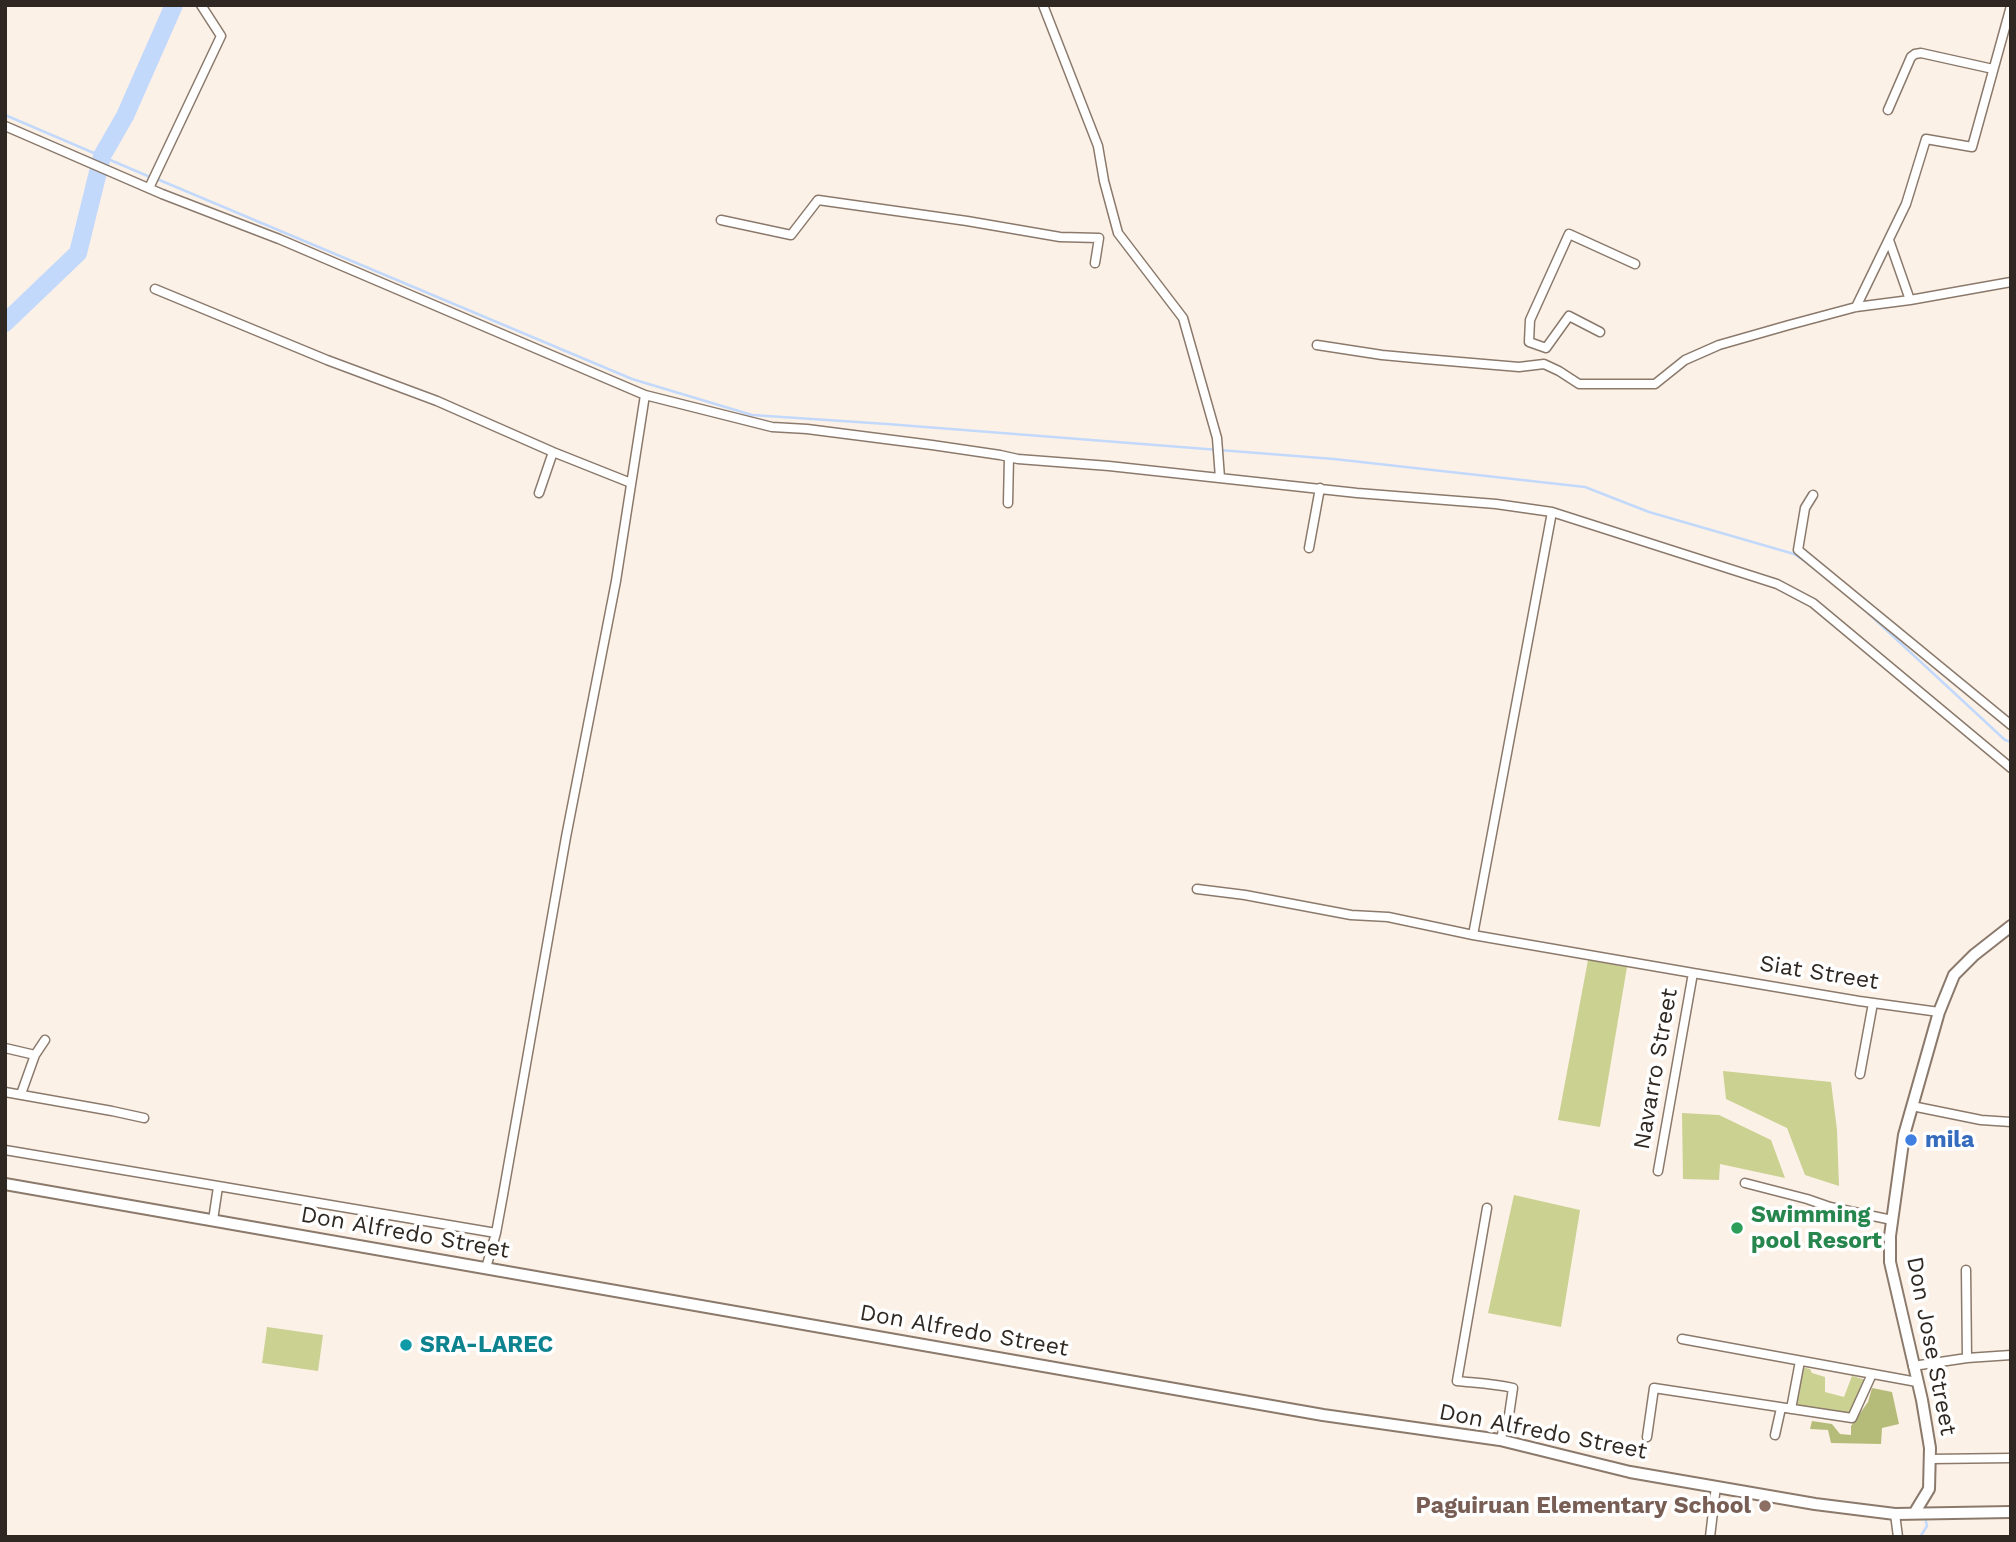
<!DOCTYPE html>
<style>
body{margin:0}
#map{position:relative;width:2016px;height:1542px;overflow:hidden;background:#fcf1e7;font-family:"Work Sans",sans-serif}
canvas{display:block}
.frame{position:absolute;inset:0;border:7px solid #2f2822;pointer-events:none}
</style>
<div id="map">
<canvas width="2016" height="1542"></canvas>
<div class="frame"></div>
</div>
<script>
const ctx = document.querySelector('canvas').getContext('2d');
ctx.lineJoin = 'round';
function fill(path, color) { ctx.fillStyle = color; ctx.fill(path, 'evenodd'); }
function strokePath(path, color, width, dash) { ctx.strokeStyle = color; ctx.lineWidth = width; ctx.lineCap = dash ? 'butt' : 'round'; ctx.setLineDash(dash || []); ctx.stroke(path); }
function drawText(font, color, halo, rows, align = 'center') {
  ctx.font = font + ' "Work Sans",sans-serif'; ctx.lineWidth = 7; ctx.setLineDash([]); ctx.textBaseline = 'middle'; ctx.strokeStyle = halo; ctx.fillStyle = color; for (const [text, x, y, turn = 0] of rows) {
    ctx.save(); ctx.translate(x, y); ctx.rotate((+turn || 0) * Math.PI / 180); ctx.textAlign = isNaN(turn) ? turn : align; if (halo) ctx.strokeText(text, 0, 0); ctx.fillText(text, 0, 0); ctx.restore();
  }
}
fill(new Path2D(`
 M1588 960 1627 967 1600 1127 1558 1120Z
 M1723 1071 1831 1082 1837 1130 1839 1186 1805 1175 1787 1128 1726 1099Z
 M1682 1113 1719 1115 1771 1140 1785 1178 1720 1164 1719 1180 1683 1179Z
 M1514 1195 1580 1210 1561 1327 1488 1313Z
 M267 1327 323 1335 318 1371 262 1363Z
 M1801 1367 1810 1369 1812 1373 1825 1377V1392L1844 1397 1852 1376 1866 1380 1849 1415 1796 1405Z`), '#cad191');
fill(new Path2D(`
 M1872 1388 1892 1392 1899 1424 1882 1428 1881 1444 1831 1443 1828 1430 1810 1429 1812 1421 1832 1424 1840 1434 1851 1435V1426L1868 1402Z`), '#b5bc79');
strokePath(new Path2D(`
 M5 115 150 177
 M157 179 632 379 752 415 887 424 1334 459 1585 487 1649 512 1794 554 1812 566
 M1868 613 2005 740 2011 742
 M1920 1537 1927 1526 1925 1517`), '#c2d9fc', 2.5);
strokePath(new Path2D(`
 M5 323 78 253 102 156 125 116 174 5`), '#c2d9fc', 18);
const street = new Path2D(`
 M1043 5 1098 146 1104 181 1118 233 1183 318 1217 438 1220 478
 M1888 110 1911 57 1915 54 1921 53 1993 69
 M5 126 162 194 279 239 645 395 772 427 807 429 932 445 1000 455 1018 459 1109 466 1357 493 1496 504 1552 512 1777 584 1813 603 2011 768
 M149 188 221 36 201 5
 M721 220 791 235 818 200 967 221 1060 237 1099 238 1095 263
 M1889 240 1910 300
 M155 289 327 360 437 401 553 452 631 483
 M1856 307 1906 204 1926 139 1972 147 2011 6
 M1600 332 1569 316 1546 348 1529 342 1530 320 1569 234 1635 264
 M1317 345 1382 355 1425 359 1519 367 1544 364 1559 371 1579 384H1655L1685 360 1719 345 1789 325 1856 307 1910 300 2011 282
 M539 493 553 452
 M1813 495 1805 508 1798 550 2011 725
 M1008 503 1009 457
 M1309 548 1320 488
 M1197 889 1245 895 1351 915 1388 917 1473 935 1693 973 1859 1001 1939 1012
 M1473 935 1552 512
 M5 1048 35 1055
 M1860 1074 1873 1003
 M5 1092 112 1111 144 1118
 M21 1094 35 1055 45 1040
 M1912 1106 1981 1120 2011 1122
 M5 1150 496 1233
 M1658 1171 1693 973
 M1745 1183 1807 1199 1830 1207 1892 1220
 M1487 1208 1457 1381C1476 1383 1495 1384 1513 1388L1509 1415 1500 1440
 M213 1220 218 1187
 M486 1268 496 1233 503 1195 566 837 616 581 645 395
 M1966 1270 1967 1358
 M1682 1339 1917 1382
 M1913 1366 1967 1358 2011 1355
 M1791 1409 1800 1361
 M1775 1435 1781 1408
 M1647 1437 1654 1388 1852 1418 1872 1374
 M1930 1459 2011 1458
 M1895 1514 1898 1537
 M1710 1537 1716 1486`);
const secondary = new Path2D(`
 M5 1184 1323 1415 1500 1440 1630 1472 1815 1504 1895 1514 2011 1512
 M1915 1512 1929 1489 1930 1448 1922 1400 1890 1262V1236L1904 1135 1939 1012 1954 975 1974 955 2011 926`);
strokePath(street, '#8b7a6c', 11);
strokePath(secondary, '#8b7a6c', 14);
strokePath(street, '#fff', 8);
strokePath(secondary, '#fff', 10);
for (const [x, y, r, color] of [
 [1911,1140,7,"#3f7fe0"],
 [1737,1228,7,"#2e9e5b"],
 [406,1345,7,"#0f9aa8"],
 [1765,1506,7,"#8d6e63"]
]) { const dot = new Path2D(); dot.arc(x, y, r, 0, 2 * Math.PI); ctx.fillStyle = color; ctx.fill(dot); strokePath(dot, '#fff', 2.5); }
drawText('23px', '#2f2822', '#fff', [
 ["Siat Street",1819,973,9],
 ["Navarro Street",1656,1069,-80],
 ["Don Alfredo Street",405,1233,10],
 ["Don Alfredo Street",964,1331,10],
 ["Don Jose Street",1931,1346,79],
 ["Don Alfredo Street",1543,1432,11]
]);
drawText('bold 23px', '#366cbe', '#fff', [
 ["mila",1925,1140]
], 'left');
drawText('bold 23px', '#27864d', '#fff', [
 ["Swimming",1751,1215],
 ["pool Resort",1751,1241]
], 'left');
drawText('bold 23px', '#0d838f', '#fff', [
 ["SRA-LAREC",420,1345]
], 'left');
drawText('bold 23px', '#785e54', '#fff', [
 ["Paguiruan Elementary School",1751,1506]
], 'right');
</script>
